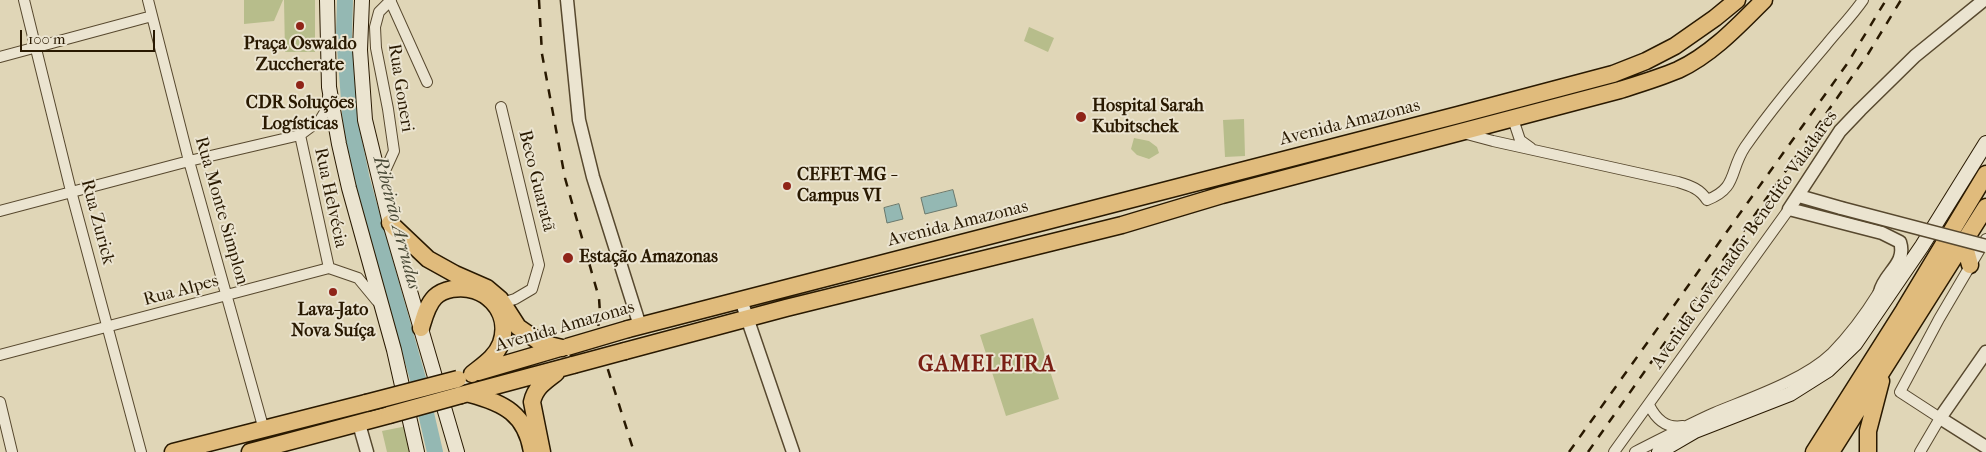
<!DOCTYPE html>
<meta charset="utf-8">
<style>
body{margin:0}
#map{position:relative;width:1986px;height:452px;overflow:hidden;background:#e0d6b7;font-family:"IM FELL French Canon",serif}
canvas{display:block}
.scale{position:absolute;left:20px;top:30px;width:135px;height:22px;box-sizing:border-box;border:2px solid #291901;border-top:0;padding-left:6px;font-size:15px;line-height:18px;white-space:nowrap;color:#291901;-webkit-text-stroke:4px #ebe4d0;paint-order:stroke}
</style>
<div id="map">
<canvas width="1986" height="452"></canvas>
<div class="scale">100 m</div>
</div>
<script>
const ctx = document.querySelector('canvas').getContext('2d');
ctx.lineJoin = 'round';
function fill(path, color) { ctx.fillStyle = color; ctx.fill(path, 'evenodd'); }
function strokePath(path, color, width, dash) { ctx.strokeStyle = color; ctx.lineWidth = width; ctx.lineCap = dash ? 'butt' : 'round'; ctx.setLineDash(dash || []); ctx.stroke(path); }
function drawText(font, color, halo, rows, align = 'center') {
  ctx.font = font + ' "IM FELL French Canon",serif'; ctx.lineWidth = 4; ctx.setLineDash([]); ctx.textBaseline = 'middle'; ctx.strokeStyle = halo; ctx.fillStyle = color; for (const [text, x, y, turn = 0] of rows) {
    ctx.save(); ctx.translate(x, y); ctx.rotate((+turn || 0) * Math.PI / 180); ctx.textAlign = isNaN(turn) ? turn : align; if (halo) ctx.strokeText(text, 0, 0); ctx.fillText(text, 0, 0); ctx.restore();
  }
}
fill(new Path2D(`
 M244 0H283L274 21 244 24Z
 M284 0H315V52H285Z
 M1029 27 1054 38 1048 52 1024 41Z
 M1244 119 1245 156 1225 157 1223 120Z
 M1134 138 1149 141 1157 147 1159 153 1149 159 1137 155 1131 149Z
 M1033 318 1059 399 1006 416 980 335Z
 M407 426 412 452H387L382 431Z`), '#b7bd8b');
const water = new Path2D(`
 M953 190 957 206 925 214 921 198Z
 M899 204 903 219 887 223 884 208Z`);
fill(water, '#94b8b3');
strokePath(water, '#69786c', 1);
strokePath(new Path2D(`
 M345 0 344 35 351 126 362 180 418 379 435 452`), '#94b8b3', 16);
const minor = new Path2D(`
 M24 0 71 191 141 452
 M148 0 189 161 264 430
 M390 0 427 82
 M0 57 152 16
 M501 107 539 265 532 289 515 299 502 303
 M1513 119 1520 140 1531 148
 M1463 133 1493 141 1678 182C1691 186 1700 189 1707 200 1738 188 1729 171 1745 147 1770 111 1798 78 1826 45 1838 30 1852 16 1863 0
 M300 135 329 268
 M379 184 394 151 388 109 376 48 375 27 379 12 391 0
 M0 211 189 161 300 135 320 120 326 110 328 97
 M0 355 329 268 358 278 377 301
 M0 402 12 452
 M1649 405C1656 419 1666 429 1683 426
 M1614 452 1789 209
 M1635 452C1661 439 1687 425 1714 413 1750 398 1804 380 1832 353 1850 335 1866 313 1879 292
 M1920 452 1940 418 1900 392 1939 319 1986 239`);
const tertiary = new Path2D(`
 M567 0 579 120 593 177 640 326
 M1799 196 1841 208
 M741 300 793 452
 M1879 308C1879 303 1878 297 1880 292 1884 273 1907 264 1900 242L1882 233 1789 209 1840 131 1860 110 1915 56 1984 0
 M1986 352 1940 418 1986 447
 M359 424 367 452`);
const secondary = new Path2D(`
 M327 0 329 87 339 144 349 188 394 350 417 452
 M362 0 360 50 365 120 390 223 457 452
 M1659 452 1695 431 1790 394 1828 370 1855 344 1922 246 1986 143`);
const primary = new Path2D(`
 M390 223 428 259 455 274 487 288 500 299 518 327 541 343 562 348
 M421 328C424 318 427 305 435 297 439 293 447 290 452 289 484 283 512 311 501 343 496 357 483 365 472 374
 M628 329 1458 115 1613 74 1646 61 1675 46 1715 18 1737 0
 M625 351 786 308 1122 225 1222 195 1620 90C1639 84 1659 78 1678 70 1711 55 1739 25 1764 0
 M478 372 560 348
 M470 394C504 403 526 414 532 452
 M461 395 573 365
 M173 452 366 403
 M250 452 389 415
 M542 452 532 402C535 388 544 382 556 373`);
const trunk = new Path2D(`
 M1964 243 1970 265
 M1814 452 1904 310 1986 174
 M1831 452 1986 207
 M1868 452V431L1881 381`);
strokePath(minor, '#57482e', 12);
strokePath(tertiary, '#57482e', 15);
strokePath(secondary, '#291901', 16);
strokePath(primary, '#291901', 19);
strokePath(trunk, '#291901', 19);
strokePath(minor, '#ebe4d0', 10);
strokePath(tertiary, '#ebe4d0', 12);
strokePath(secondary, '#ebe4d0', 14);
strokePath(primary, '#e0bb7c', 16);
strokePath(trunk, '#e0bb7c', 16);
strokePath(new Path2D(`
 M539 0 542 54 565 178 599 298 600 313 597 335 634 452
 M1569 452 1847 64 1886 0
 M1588 452 1868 54 1901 0`), '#291901', 2.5, [9, 9]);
const tertiaryBridge = new Path2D(`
 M1841 208 1986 246`);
const primaryBridge = new Path2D(`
 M567 347 628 329
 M573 365 625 351
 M366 403 458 379
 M389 415 461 395`);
strokePath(tertiaryBridge, '#57482e', 15, []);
strokePath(primaryBridge, '#291901', 19, []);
strokePath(tertiaryBridge, '#ebe4d0', 12);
strokePath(primaryBridge, '#e0bb7c', 16);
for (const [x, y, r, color] of [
 [300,26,5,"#8f2418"],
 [300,85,5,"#8f2418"],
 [1081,117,6,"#8f2418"],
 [787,186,5,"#8f2418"],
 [568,258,6,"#8f2418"],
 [333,292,5,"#8f2418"]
]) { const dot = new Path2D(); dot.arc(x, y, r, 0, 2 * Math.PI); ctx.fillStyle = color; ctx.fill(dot); strokePath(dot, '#ebe4d0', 2); }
drawText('bold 18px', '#291901', '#ebe4d0', [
 ["Praça Oswaldo",300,45],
 ["Zuccherate",300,66],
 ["CDR Soluções",300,104],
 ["Logísticas",300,125],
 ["Hospital Sarah",1092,107,"left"],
 ["Kubitschek",1092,128,"left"],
 ["CEFET-MG -",797,176,"left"],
 ["Campus VI",797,197,"left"],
 ["Estação Amazonas",579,258,"left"],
 ["Lava-Jato",333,311],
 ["Nova Suíça",333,332]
]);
drawText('18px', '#291901', '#ebe4d0', [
 ["Rua Goneri",400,88,81],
 ["Avenida Amazonas",1350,123,-14],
 ["Beco Guaratã",536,181,76],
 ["Rua Helvécia",330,198,78],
 ["Rua Monte Simplon",221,211,74],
 ["Rua Zurick",97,222,75],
 ["Avenida Amazonas",958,224,-14],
 ["Avenida Governador Benedito Valadares",1745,240,-55],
 ["Rua Alpes",181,291,-15],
 ["Avenida Amazonas",565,327,-16]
]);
drawText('italic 19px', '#494936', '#ebe4d0', [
 ["Ribeirão Arrudas",396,223,75]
]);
ctx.letterSpacing = '1px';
drawText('bold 22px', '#7a1f14', '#ebe4d0', [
 ["GAMELEIRA",987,366]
]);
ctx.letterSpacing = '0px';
</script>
